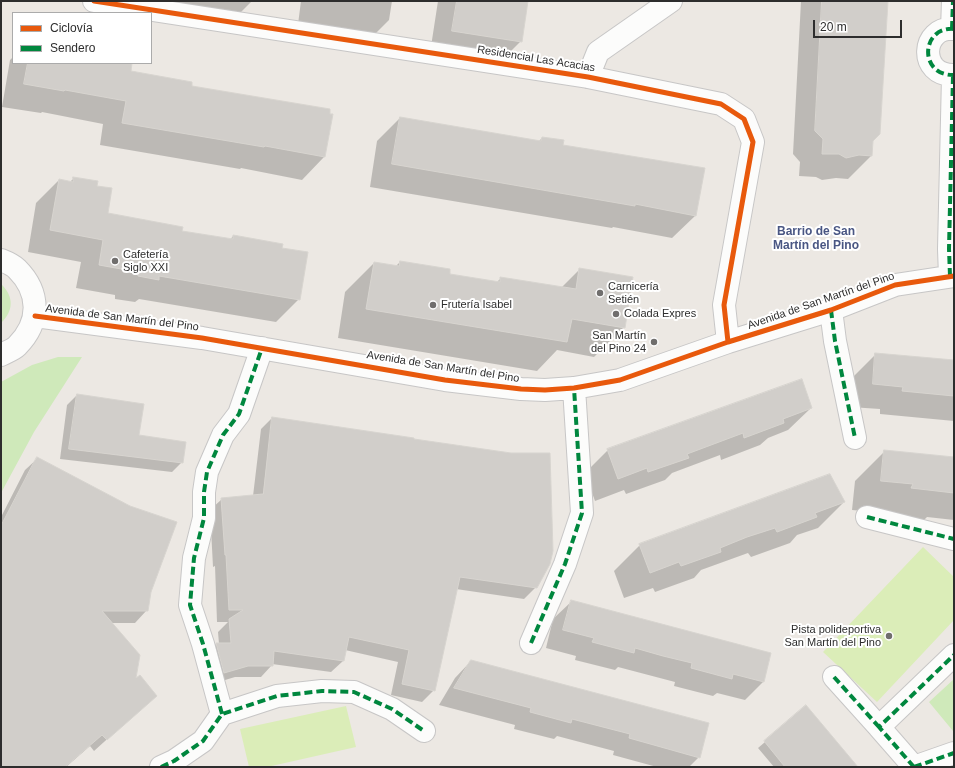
<!DOCTYPE html>
<meta charset="utf-8">
<style>
body{margin:0}
#map{position:relative;width:955px;height:768px;overflow:hidden;background:#ece8e3;font-family:Arial,sans-serif}
canvas{display:block}
.frame{position:absolute;inset:0;border:2px solid #2d2d2d;pointer-events:none}
.legend{position:absolute;left:12px;top:12px;width:140px;height:52px;box-sizing:border-box;background:#fff;border:1px solid #ababab;margin:0;padding:5px 7px;list-style:none;font-size:12px;color:#2d2d2d}
.legend li{display:flex;align-items:center;gap:8px;height:20px}
.legend b{width:20px;border:1px solid #ababab}
.scale{position:absolute;left:813px;top:20px;width:89px;height:18px;box-sizing:border-box;border:2px solid #2d2d2d;border-top:0;padding-left:5px;font-size:12px;line-height:14px;white-space:nowrap;color:#2d2d2d;-webkit-text-stroke:3px #fff;paint-order:stroke}
</style>
<div id="map">
<canvas width="955" height="768"></canvas>
<div class="frame"></div>
<ul class="legend">
<li><b style="height:5px;background:#e8590c"></b>Ciclovía</li>
<li><b style="height:5px;background:#00873e"></b>Sendero</li>
</ul>
<div class="scale">20 m</div>
</div>
<script>
const ctx = document.querySelector('canvas').getContext('2d');
ctx.lineJoin = 'round';
function fill(path, color) { ctx.fillStyle = color; ctx.fill(path, 'evenodd'); }
function strokePath(path, color, width, dash) { ctx.strokeStyle = color; ctx.lineWidth = width; ctx.lineCap = dash ? 'butt' : 'round'; ctx.setLineDash(dash || []); ctx.stroke(path); }
function drawText(font, color, halo, rows, align = 'center') {
  ctx.font = font + ' Arial,sans-serif'; ctx.lineWidth = 4; ctx.setLineDash([]); ctx.textBaseline = 'middle'; ctx.strokeStyle = halo; ctx.fillStyle = color; for (const [text, x, y, turn = 0] of rows) {
    ctx.save(); ctx.translate(x, y); ctx.rotate((+turn || 0) * Math.PI / 180); ctx.textAlign = isNaN(turn) ? turn : align; if (halo) ctx.strokeText(text, 0, 0); ctx.fillText(text, 0, 0); ctx.restore();
  }
}
fill(new Path2D(`
 M1 284C14 296 14 311 1 323Z
 M58 357H82L34 432 1 493V382L32 365Z
 M954 679V730L953 731 929 702Z`), '#cfe9ba');
fill(new Path2D(`
 M923 547 954 577V620L877 702 823 652Z
 M346 706 356 747 267 767H249L240 729Z`), '#dbedb8');
fill(new Path2D(`
 M165 1H252L231 22Z
 M301 1H392L389 20 366 43 297 32Z
 M438 1H528L521 41 498 64 430 53Z
 M801 1H886L871 156 848 179 836 178 822 180 816 177 799 176 800 162 793 154Z
 M13 57V63H131L129 72 190 86 332 115 324 157 302 180 241 168 240 169 100 145 103 124 42 112 41 113 2 107 10 60Z
 M400 118 539 141 542 138 562 145 695 216 672 238 613 227 612 228 370 187 377 141Z
 M74 178 96 186 106 214 181 232 230 240 233 236 281 249 299 299 276 322 139 299 135 302 115 299V295L76 288 81 262 28 252 36 203 59 180 70 182Z
 M400 262 448 275 497 282 501 278 561 288 580 269 624 327 594 357 557 350 537 371 338 338 345 292 374 263 396 266Z
 M876 354 954 361V421L880 414V409L850 407 853 377Z
 M77 395 138 436 182 462 172 472 60 459 67 405Z
 M811 408 788 430 768 438 760 445 721 460 720 455 672 473 665 480 626 494 624 490 595 501 585 473 608 450Z
 M272 418 536 587 524 599 456 589 434 690 422 702 391 695 398 662 345 650 343 661 331 672 272 664V665L261 677H235L212 684 205 656 216 644H219L218 632 228 622H217L215 566 213 567 210 510 222 499 253 496 261 429Z
 M884 452 954 458V520L927 517 923 521 885 513 852 510 855 481Z
 M38 458 150 592 147 610 135 623H111L135 680 155 696 94 751 90 746 66 767H1V517L25 470Z
 M844 502 818 528 797 535 790 543 751 557 748 553 701 570 694 578 655 592 653 588 624 598 614 571 640 545Z
 M572 601 770 653 763 682 745 700 717 693 713 696 674 686 675 682 618 667 615 670 575 660 576 656 546 648 553 619Z
 M471 661 699 757 689 767H657L613 755 614 751 557 736 554 739 514 729 515 725 439 705 455 678Z
 M806 707 857 767H774L758 748Z`), '#0003');
const building = new Path2D(`
 M457 1H528L522 42 452 31Z
 M822 1H888L880 134 873 141 872 156 859 155 846 158 839 154H822L823 139 815 131Z
 M28 63H132L131 71 192 82V86L330 109V114H333L325 157 265 146 264 147 122 123 126 101 65 90 64 91 24 84Z
 M400 117 541 141 542 137 564 140 563 145 705 168 696 216 635 204V206L392 164Z
 M73 177 98 181 97 186 112 188 108 213 183 227 182 231 233 239V235L283 244 282 248 308 252 300 300 159 276V280L138 276V272L99 265 103 240 50 230 59 179 73 182Z
 M400 261 450 269V274L500 282V277L576 289 579 268 633 277 625 328 572 319 567 342 366 309 374 262 399 266Z
 M875 353 954 360V396L902 391 903 387 873 384Z
 M802 379 812 408 783 419 784 423 744 438 743 433 687 454 689 458 648 472 647 468 618 479 607 449Z
 M77 394 144 404 139 435 186 442 183 463 69 449Z
 M272 417 414 438V439L511 453H550L553 551 550 564 537 588 460 577 435 691 402 684 409 650 349 637 344 661 274 651 273 666H248L224 673 216 643H231L229 619 243 610H229L226 555H225L221 498 263 494Z
 M884 450 954 457V493L911 488 913 484 881 481Z
 M37 457 130 506 177 522 151 592 148 611H102L140 655 136 678 140 675 157 696 107 740 102 735 65 767H1V526Z
 M830 474 845 502 815 513 817 517 777 532 775 528 747 537 720 548 721 552 681 566 679 562 650 573 639 544Z
 M571 600 771 653 764 682 733 674 732 679 691 668 692 663 663 656 635 648 634 653 592 642 594 638 563 630Z
 M471 660 709 723 700 758 629 738 630 734 572 719 571 723 530 712 531 708 454 688Z
 M806 705 858 767H785L764 741Z`);
fill(building, '#d1ceca');
strokePath(building, '#d7d4cf', 1);
const minor = new Path2D(`
 M94 1 588 77 721 104 744 119 753 142 724 305 728 342
 M952 29 953 1
 M954 29C921 26 918 76 954 75
 M588 77 598 52 671 1
 M1 260C6 262 13 265 17 269 40 292 41 322 17 346 13 350 6 352 1 355
 M950 276 949 249 953 76
 M831 310 835 341 855 438
 M35 316 202 338 445 380 521 389 545 390 574 388 620 380 728 342 831 310 895 285 954 276
 M867 517 954 539
 M531 643 565 564 582 513 574 388
 M834 677 879 727
 M222 714 203 644 190 605 194 558 204 518V492L207 472 223 435 239 414 262 348
 M161 767 174 761 203 741 222 714 277 696 322 691 354 692 392 709 424 731
 M914 767 879 727 954 655
 M914 767 954 753`);
strokePath(minor, '#c7c6c6', 24);
strokePath(minor, '#fcfcfb', 22);
strokePath(new Path2D(`
 M952 29 953 1
 M954 29C921 26 918 76 954 75
 M950 276 949 249 953 76
 M831 310 835 341 855 438
 M867 517 954 539
 M531 643 565 564 582 513 574 388
 M834 677 879 727
 M222 714 203 644 190 605 194 558 204 518V492L207 472 223 435 239 414 262 348
 M161 767 174 761 203 741 222 714 277 696 322 691 354 692 392 709 424 731
 M914 767 879 727 954 655
 M914 767 954 753`), '#00873e', 4, [8, 4]);
strokePath(new Path2D(`
 M94 1 588 77 721 104 744 119 753 142 724 305 728 342
 M35 316 202 338 445 380 521 389 545 390 574 388 620 380 728 342 831 310 895 285 954 276`), '#e8590c', 5);
for (const [x, y, r, color] of [
 [115,261,4,"#706e6d"],
 [600,293,4,"#706e6d"],
 [433,305,4,"#706e6d"],
 [616,314,4,"#706e6d"],
 [654,342,4,"#706e6d"],
 [889,636,4,"#706e6d"]
]) { const dot = new Path2D(); dot.arc(x, y, r, 0, 2 * Math.PI); ctx.fillStyle = color; ctx.fill(dot); strokePath(dot, '#fff', 1.5); }
drawText('11px', '#2d2d2d', '#fff', [
 ["Residencial Las Acacias",536,59,9],
 ["Avenida de San Martín del Pino",821,301,-19],
 ["Avenida de San Martín del Pino",122,318,7],
 ["Avenida de San Martín del Pino",443,367,9]
]);
drawText('11px', '#2d2d2d', '#fff', [
 ["Cafetería",123,255],
 ["Siglo XXI",123,268],
 ["Carnicería",608,287],
 ["Setién",608,300],
 ["Frutería Isabel",441,305],
 ["Colada Expres",624,314],
 ["San Martín",646,336,"right"],
 ["del Pino 24",646,349,"right"],
 ["Pista polideportiva",881,630,"right"],
 ["San Martín del Pino",881,643,"right"]
], 'left');
drawText('bold 12px', '#495683', '#fff', [
 ["Barrio de San",816,232],
 ["Martín del Pino",816,246]
]);
</script>
